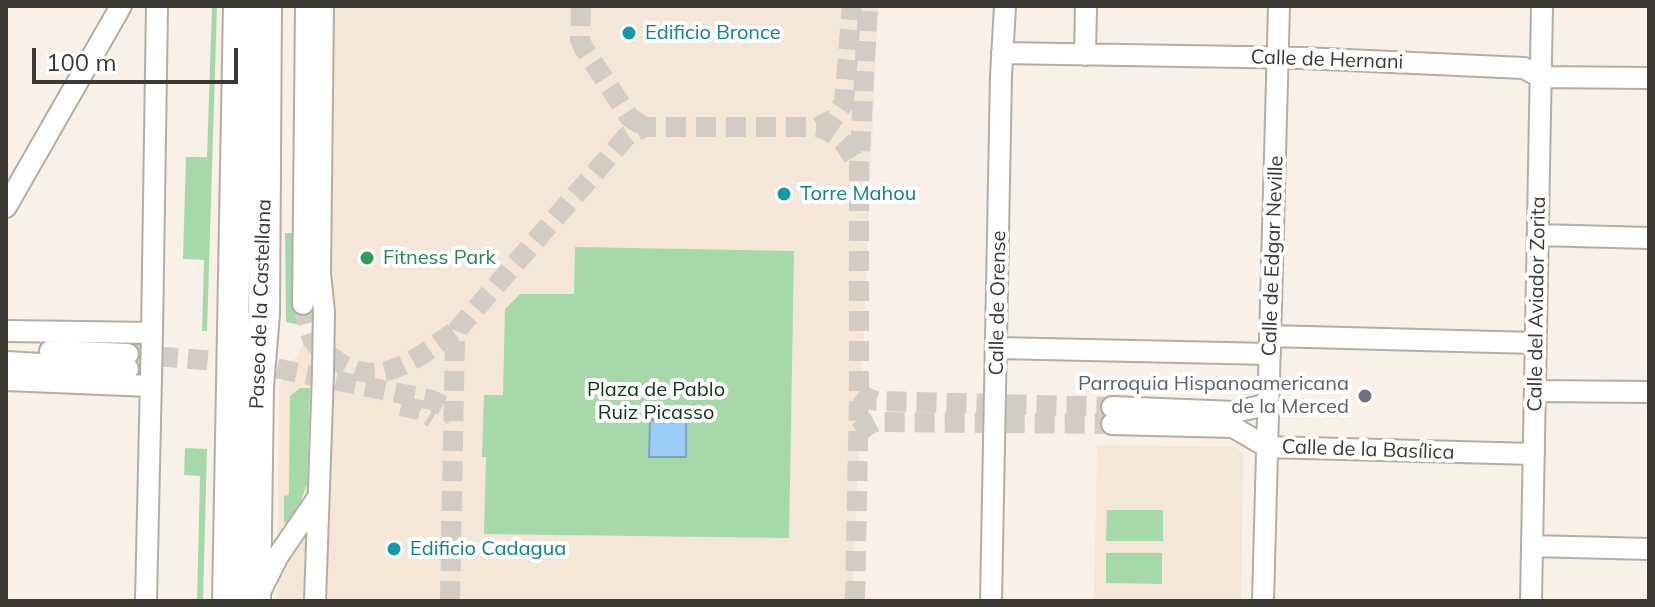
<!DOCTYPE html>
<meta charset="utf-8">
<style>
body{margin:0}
#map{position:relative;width:1655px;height:607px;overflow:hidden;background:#f9f1e8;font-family:Mulish,sans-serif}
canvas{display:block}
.frame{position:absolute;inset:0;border:8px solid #3d3a36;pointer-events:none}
.scale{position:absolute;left:32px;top:48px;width:206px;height:36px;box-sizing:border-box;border:4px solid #3d3a36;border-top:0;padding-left:10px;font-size:24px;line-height:28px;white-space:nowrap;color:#3d3a36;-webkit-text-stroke:6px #fff;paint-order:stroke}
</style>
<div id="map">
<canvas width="1655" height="607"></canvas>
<div class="frame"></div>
<div class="scale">100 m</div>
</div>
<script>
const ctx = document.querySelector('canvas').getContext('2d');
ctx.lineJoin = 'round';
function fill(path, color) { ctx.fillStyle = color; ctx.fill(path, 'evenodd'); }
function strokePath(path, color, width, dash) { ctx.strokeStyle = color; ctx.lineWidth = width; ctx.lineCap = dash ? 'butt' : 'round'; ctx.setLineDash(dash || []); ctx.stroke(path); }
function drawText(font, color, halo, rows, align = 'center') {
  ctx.font = font + ' Mulish,sans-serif'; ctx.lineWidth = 8; ctx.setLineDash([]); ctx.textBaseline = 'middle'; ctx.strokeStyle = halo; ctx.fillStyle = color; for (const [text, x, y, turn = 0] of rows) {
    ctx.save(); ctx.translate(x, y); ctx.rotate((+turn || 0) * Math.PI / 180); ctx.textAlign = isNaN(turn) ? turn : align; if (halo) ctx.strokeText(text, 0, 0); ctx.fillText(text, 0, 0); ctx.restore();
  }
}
fill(new Path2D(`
 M323 6H878L852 601H277L279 385 309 335 316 307Z
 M1097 445 1236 447 1243 453 1241 601H1094Z`), '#f4e7d7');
fill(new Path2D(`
 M212 6H217L207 331H202L204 260 183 259 186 157H207Z
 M285 233H296L311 308 302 325 286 322Z
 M575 247 794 251 789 538 484 534 486 457H482L484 395H503L505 309 520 294H574Z
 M300 388H310L307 484 298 509 288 525 284 522V496L289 495 290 396Z
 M185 448 207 449 203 601H197L200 476 184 475Z
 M1107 510H1163V541H1106Z
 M1106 553H1162V584L1106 583Z`), '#a5d9a9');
const water = new Path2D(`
 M650 420 686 421V457H649Z`);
fill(water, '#9acbf6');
strokePath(water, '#7ea0bc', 2);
strokePath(new Path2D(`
 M581 6 580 39 583 47 630 118 645 127
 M818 127 833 119 844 103 852 6
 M303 304C306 316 308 330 313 341 317 347 326 353 332 357 378 395 420 356 459 328
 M128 354 255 364 432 400 443 406 454 417
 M859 392 867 398 876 401 1112 407
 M401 406 420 410 433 418
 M858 433 867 426 875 422 1112 424
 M450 601 455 338 459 328 627 136 645 127H818C841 135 849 148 859 168
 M855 601 859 392V168L868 6`), '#d3ccc4', 20, [20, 10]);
const minor = new Path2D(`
 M1002 53 1303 58 1524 68 1540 77 1649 78
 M1085 55 1086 6
 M6 207 121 6
 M1538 235 1649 238
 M303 304 306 6
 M6 331 152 333
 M1270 336 1534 343
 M997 348 1270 354
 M50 351 128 354
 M6 362 128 369
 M6 380 150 386
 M1535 391 1649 392
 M1112 407 1235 412 1269 404
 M1112 424 1233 427 1267 447 1534 454
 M1532 546 1649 549
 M259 594 278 556 317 499
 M146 601 152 333 157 6
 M315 601 323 373 324 312 320 274 323 6
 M991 601 1001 76 1005 6
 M1263 601 1279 6
 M1531 601 1542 6`);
const highway = new Path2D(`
 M228 601 239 6
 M255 601 258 386 264 314 266 6`);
strokePath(minor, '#b4ada4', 24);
strokePath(highway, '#b4ada4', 34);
strokePath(minor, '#fff', 20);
strokePath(highway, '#fff', 30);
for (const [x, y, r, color] of [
 [629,33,8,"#0f9aa8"],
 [784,194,8,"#0f9aa8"],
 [367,258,8,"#2e9e5b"],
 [1365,396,8,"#6b7280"],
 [394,549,8,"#0f9aa8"]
]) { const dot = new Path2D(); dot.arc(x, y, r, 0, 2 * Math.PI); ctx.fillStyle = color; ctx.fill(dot); strokePath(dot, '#fff', 3); }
drawText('20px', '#0d838f', '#fff', [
 ["Edificio Bronce",645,33],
 ["Torre Mahou",800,194],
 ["Edificio Cadagua",410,549]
], 'left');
drawText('20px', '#3d3a36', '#fff', [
 ["Calle de Hernani",1327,60,2],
 ["Calle de Edgar Neville",1273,256,-88],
 ["Calle de Orense",998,303,-89],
 ["Paseo de la Castellana",261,304,-88],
 ["Calle del Aviador Zorita",1537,304,-89],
 ["Calle de la Basílica",1368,450,2]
]);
drawText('20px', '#27864d', '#fff', [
 ["Fitness Park",383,258]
], 'left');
drawText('20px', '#5b616d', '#fff', [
 ["Parroquia Hispanoamericana",1349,384],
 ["de la Merced",1349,407]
], 'right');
drawText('20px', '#0a3714', '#fff', [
 ["Plaza de Pablo",656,390],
 ["Ruiz Picasso",656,413]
]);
</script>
